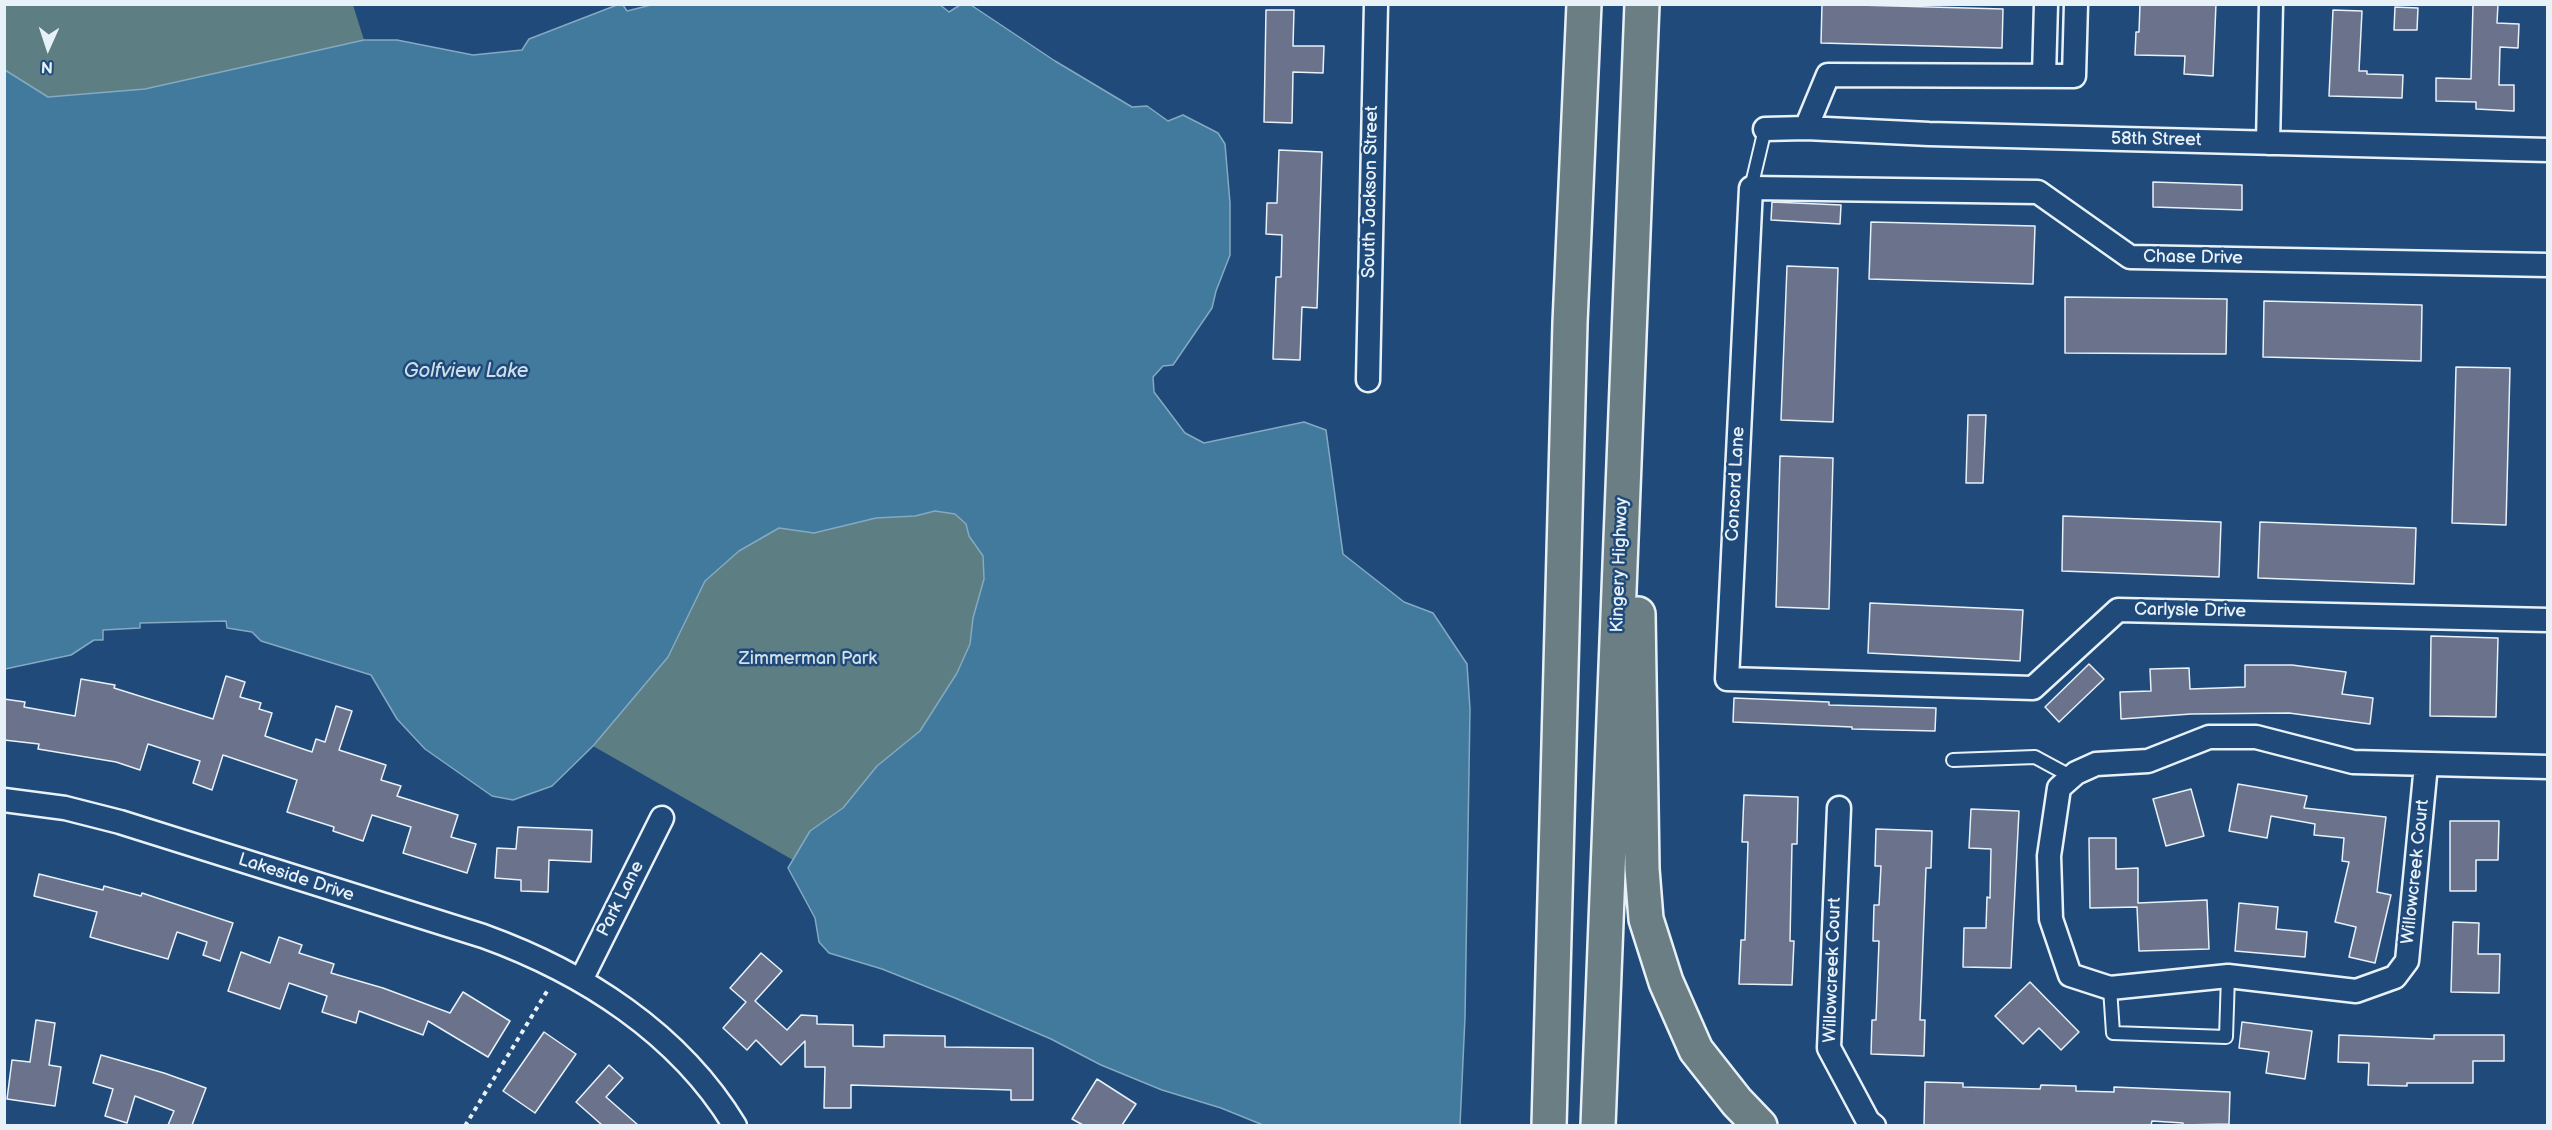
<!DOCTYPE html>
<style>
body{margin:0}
#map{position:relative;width:2552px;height:1130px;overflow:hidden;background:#1f4a7a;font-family:"Balsamiq Sans",sans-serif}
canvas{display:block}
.frame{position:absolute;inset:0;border:6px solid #e8f1f8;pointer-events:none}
.north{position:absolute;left:18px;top:18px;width:60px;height:60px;-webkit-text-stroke:4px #1f4a7a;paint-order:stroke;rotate:183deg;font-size:16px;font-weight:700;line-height:24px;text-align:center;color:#e8f1f8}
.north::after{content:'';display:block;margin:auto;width:21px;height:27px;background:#e8f1f8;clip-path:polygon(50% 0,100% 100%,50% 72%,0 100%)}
</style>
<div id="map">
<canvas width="2552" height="1130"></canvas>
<div class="frame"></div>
<div class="north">N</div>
</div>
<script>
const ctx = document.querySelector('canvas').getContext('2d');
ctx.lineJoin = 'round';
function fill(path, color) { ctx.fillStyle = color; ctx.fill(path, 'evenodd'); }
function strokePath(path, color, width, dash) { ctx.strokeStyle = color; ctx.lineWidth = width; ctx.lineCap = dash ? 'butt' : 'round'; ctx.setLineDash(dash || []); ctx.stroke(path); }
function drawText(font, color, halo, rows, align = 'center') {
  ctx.font = font + ' "Balsamiq Sans",sans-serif'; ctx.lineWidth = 5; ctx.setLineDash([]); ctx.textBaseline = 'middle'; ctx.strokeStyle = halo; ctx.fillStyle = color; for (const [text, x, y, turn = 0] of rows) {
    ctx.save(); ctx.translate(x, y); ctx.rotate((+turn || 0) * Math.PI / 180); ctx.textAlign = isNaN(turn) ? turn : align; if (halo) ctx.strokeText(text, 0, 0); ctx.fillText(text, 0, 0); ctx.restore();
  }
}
fill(new Path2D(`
 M4 5H353L364 40 145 89 48 97 5 70Z
 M935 511 955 514 966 524 969 536 983 556 984 580 973 618 970 644 957 673 920 731 877 766 843 808 810 831 793 860 593 746 668 657 705 581 739 551 779 528 814 533 876 518 915 516Z`), '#5d7e83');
const water = new Path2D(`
 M651 5 939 4 949 12 960 5H971L1055 61 1132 107 1147 106 1168 121 1183 115 1218 133 1225 144 1230 203V255L1216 291 1212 308 1173 365 1163 366 1153 377 1154 392 1185 433 1204 443 1304 422 1326 430 1343 554 1404 602 1433 613 1467 664 1470 709 1465 1017 1460 1125H1263L1221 1108 1162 1090 1101 1065 1051 1039 955 998 882 969 829 953 819 942 815 918 788 868 810 831 843 808 877 766 920 731 957 673 970 644 973 618 984 579 983 556 969 536 966 524 955 514 935 511 915 516 876 518 814 533 779 528 739 551 705 581 668 657 593 746 552 786 513 800 492 796 425 749 397 719 371 675 261 641 252 632 227 628 226 621 140 623V628L103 630V640H94L71 655 5 669V70L48 97 145 89 364 40H397L473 55 522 50 529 39 617 5H623L627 11Z`);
fill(water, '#427a9e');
strokePath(water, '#84aac2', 1.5);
const building = new Path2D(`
 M1822 4 2003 9 2002 48 1821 43Z
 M2140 4H2216L2213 76 2184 74 2185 56 2135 55 2136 32H2139Z
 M2473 4H2498L2497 23 2519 24 2518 48 2500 47 2499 85H2514V111L2476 109V102L2436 101V78L2471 79Z
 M2395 7 2418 8 2417 30H2394Z
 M1266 10H1294L1293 46H1324L1323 73 1293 72 1292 123 1264 122Z
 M2333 10 2362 11 2359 71H2367V74L2403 75 2402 98 2329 96Z
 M1279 150 1322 152 1317 308 1302 307 1300 360 1273 359 1276 277H1281L1282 235 1266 234 1267 203H1277Z
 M2153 182 2242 185V210L2153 207Z
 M1772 202 1841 205 1840 224 1771 220Z
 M1871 222 2035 226 2033 284 1869 279Z
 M1787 266 1838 268 1833 422 1781 420Z
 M2065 297 2227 299 2226 354 2065 353Z
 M2264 301 2422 305 2421 361 2263 357Z
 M2456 367 2510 368 2506 525 2452 523Z
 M1968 415H1986L1983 483H1966Z
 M1780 456 1833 458 1829 609 1776 607Z
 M2063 516 2221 522 2219 577 2062 571Z
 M2260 522 2416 528 2414 584 2258 578Z
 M1870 603 2023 610 2020 661 1868 653Z
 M2431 636 2498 638 2496 717 2430 716Z
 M2089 664 2104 679 2059 722 2045 707Z
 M2245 665H2292L2346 672 2342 694 2373 698 2370 724 2289 713 2191 714 2121 719 2120 692 2151 691 2150 669 2189 668 2190 689 2245 687Z
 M226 676 245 682 240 697 261 703 259 709 272 713 265 736 312 752 316 739 325 742 336 706 352 711 339 750 386 765 381 780 401 786 397 796 458 815 451 837 476 844 467 873 403 853 411 827 372 815 363 841 333 831 334 827 287 812 297 780 223 755 212 790 193 783 200 761 148 744 140 770 116 762 38 749 39 744 4 740V699L25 702 24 707 75 716 81 679 115 685 114 688 213 719Z
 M1734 698 1829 702V705L1936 708 1935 731 1852 729V727L1733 722Z
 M2238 784 2307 796 2304 808 2386 817 2377 892 2391 895 2375 963 2349 957 2356 927 2335 922 2349 862 2342 861 2344 838 2314 835 2315 824 2271 816 2267 838 2229 831Z
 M2191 789 2204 836 2166 846 2153 799Z
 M1744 795 1798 797 1797 844H1792L1790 941H1794L1792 985 1739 984 1741 940H1745L1748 842H1742Z
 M1971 809 2019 811 2011 968 1963 967 1964 928H1986L1987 897 1990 898 1991 849 1969 848Z
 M2450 821H2499L2498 860H2476V891H2450Z
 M518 827 592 830 591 862 549 860 548 892 521 891V880L495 878 497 848 516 849Z
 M1876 829 1932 831 1931 868H1926L1920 1020H1925L1924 1056 1871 1054 1872 1020H1876L1879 941H1873L1874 905H1879L1881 866H1875Z
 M2089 838H2116V869L2138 868V903L2207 900 2209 949 2139 951 2137 907 2090 908Z
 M39 874 103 890 104 886 141 896 142 893 233 923 220 961 203 955 207 942 177 932 168 959 90 937 97 912 34 896Z
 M2239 903 2278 907 2276 929 2307 932 2305 957 2235 951Z
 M2453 922 2479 923 2478 954H2500L2499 993 2451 992Z
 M279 937 302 945 299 953 334 964 331 973 383 988 450 1013 463 992 510 1021 488 1057 428 1021 423 1035 359 1011 356 1023 322 1012 327 996 289 983 280 1009 228 991 241 952 270 963Z
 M761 953 782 971 755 1001 787 1030 801 1015 817 1016V1024L853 1025V1046L884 1047V1035L945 1036V1047L1033 1048V1100H1011V1090L851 1085V1108H824L825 1067H805V1041L781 1065 756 1040 747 1050 723 1028 746 1002 730 988Z
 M2030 982 2079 1032 2061 1050 2039 1028 2023 1044 1995 1016Z
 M36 1020 55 1023 49 1065 61 1067 55 1106 7 1099 12 1060 30 1062Z
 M2242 1022 2312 1031 2305 1079 2266 1073 2269 1052 2239 1048Z
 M544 1032 576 1054 535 1113 503 1091Z
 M2339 1035 2434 1039V1035H2504V1061H2473V1083H2407V1086L2368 1085 2369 1063 2338 1062Z
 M101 1055 164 1073 206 1088 192 1125H168L174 1111 135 1096 127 1123 105 1116 113 1089 93 1083Z
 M609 1065 623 1078 606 1097 638 1125H602L576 1102Z
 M1097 1079 1136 1104 1122 1125H1083L1072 1119Z
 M1925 1082 1963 1083V1087L2040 1089 2041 1085 2076 1086V1091L2114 1092V1087L2230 1092 2229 1124 2183 1125V1123L2152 1121 2151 1125H1924Z`);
fill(building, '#6b738c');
strokePath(building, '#e8f1f8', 1.5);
const lane = new Path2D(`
 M1751 188 1765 129
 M1953 760 2035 757 2072 777
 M2110 988 2113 1033 2226 1037 2228 976`);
const street = new Path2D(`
 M2044 76 2046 4
 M1806 128 1828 75 2074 76 2076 4
 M1765 129 1806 128 1929 134 2548 150
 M2268 143 2271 4
 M2548 265 2130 257 2038 192 1751 188 1727 679 2033 688 2118 610 2548 620
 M1368 380 1376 4
 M2426 765 2407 961 2395 977 2356 991 2228 976 2110 988 2070 975 2051 919 2049 856 2059 788 2076 773 2096 764 2148 761 2209 737H2256L2353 762 2548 767
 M4 800 65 808 120 822 483 936C583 972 679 1033 735 1126
 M1839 808 1829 1048 1868 1121 1874 1126
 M581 980 662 818`);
const highway = new Path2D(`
 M1638 614 1642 869 1646 919 1666 982 1696 1050 1737 1102 1760 1126
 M1549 1126 1570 323 1584 4
 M1598 1126 1642 4`);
strokePath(lane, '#e8f1f8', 16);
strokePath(street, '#e8f1f8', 27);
strokePath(highway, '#e8f1f8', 38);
strokePath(new Path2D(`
 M465 1126 549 988`), '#e8f1f8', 4, [4.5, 4.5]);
strokePath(lane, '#1f4a7a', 12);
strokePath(street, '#1f4a7a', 22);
strokePath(highway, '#6b7e84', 33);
drawText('18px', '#e8f1f8', '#1f4a7a', [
 ["58th Street",2156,140,1],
 ["South Jackson Street",1371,192,-89],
 ["Chase Drive",2193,258,1],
 ["Concord Lane",1736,484,-87],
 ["Kingery Highway",1620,565,-88],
 ["Carlysle Drive",2190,611,1],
 ["Willowcreek Court",2416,872,-84],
 ["Lakeside Drive",296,878,18],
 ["Park Lane",621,899,-63],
 ["Willowcreek Court",1833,970,-88]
]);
drawText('18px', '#d3e0e6', '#1f4a7a', [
 ["Zimmerman Park",808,659]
]);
drawText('italic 20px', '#cfdfea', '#1f4a7a', [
 ["Golfview Lake",466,372]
]);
</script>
